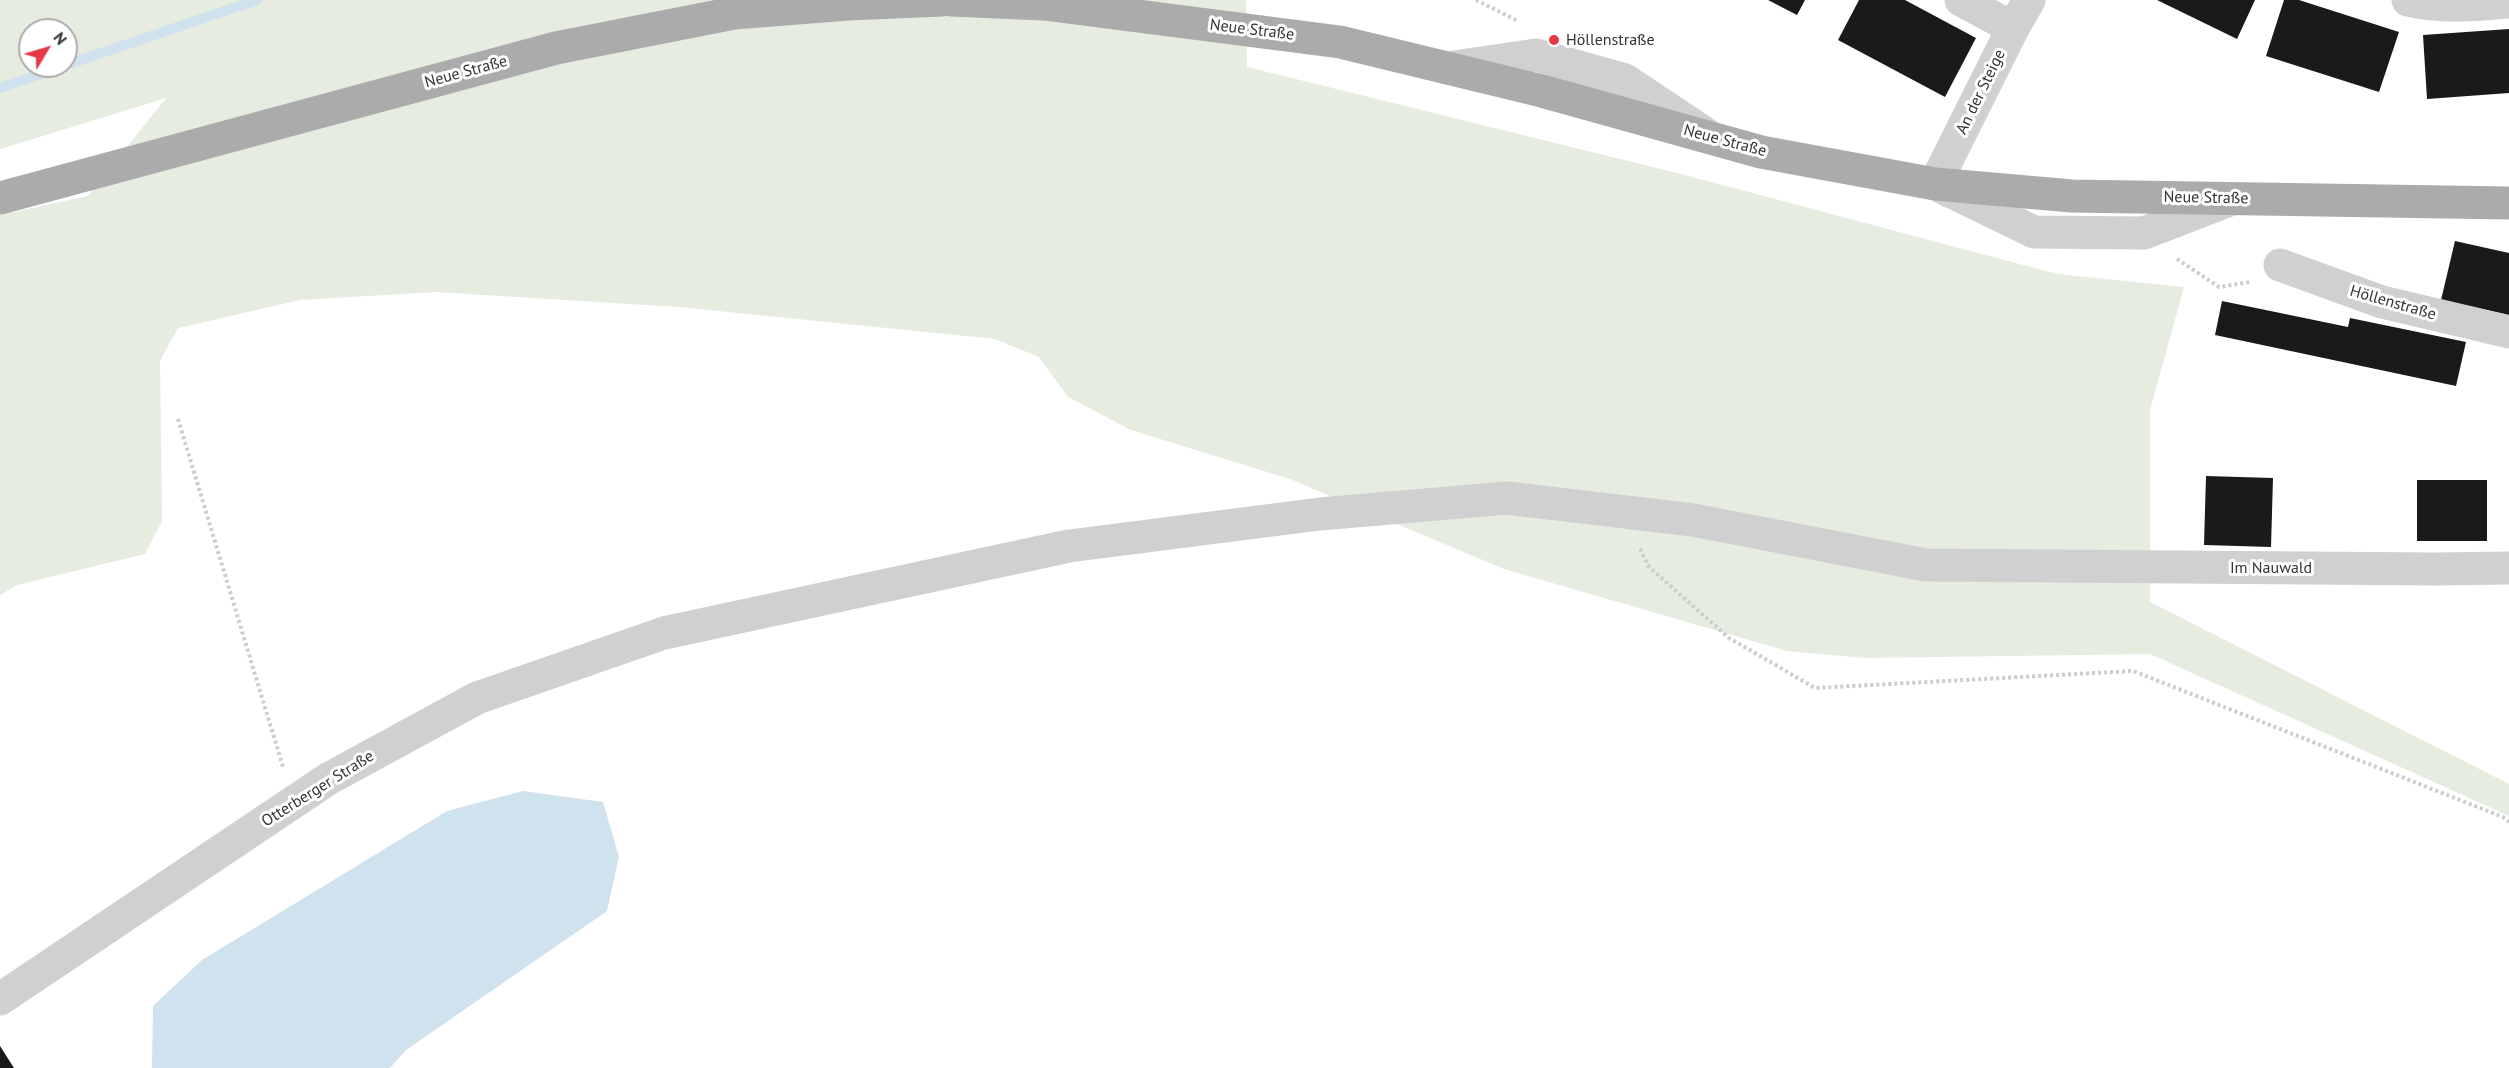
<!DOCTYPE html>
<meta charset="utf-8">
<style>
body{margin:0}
#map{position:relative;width:2509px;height:1068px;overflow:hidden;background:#fff;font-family:"PT Sans",sans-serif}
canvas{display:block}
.north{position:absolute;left:18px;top:18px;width:60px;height:60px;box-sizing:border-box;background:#fff;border:2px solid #adadad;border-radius:50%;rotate:52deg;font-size:16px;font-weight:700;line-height:24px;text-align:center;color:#333}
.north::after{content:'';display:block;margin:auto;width:21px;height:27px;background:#e63946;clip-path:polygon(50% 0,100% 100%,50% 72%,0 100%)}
</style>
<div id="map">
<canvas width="2509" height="1068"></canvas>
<div class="north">N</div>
</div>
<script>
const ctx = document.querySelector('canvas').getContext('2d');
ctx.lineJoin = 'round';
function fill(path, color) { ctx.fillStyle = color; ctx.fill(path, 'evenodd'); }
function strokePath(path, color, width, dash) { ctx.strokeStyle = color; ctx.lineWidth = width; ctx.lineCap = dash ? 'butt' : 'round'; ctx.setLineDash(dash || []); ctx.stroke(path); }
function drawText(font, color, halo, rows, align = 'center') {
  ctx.font = font + ' "PT Sans",sans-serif'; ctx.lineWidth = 6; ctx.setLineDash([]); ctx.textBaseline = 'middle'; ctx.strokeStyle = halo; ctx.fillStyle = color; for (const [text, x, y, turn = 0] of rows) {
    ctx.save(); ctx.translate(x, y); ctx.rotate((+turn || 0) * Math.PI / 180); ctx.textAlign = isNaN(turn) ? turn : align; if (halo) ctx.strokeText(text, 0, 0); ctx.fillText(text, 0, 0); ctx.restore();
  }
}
fill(new Path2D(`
 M0 0H1246L1247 67 1681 174 2057 274 2184 287 2150 410V602L2509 784V816L2150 654 1865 658 1787 651 1504 569 1290 479 1131 430 1068 397 1039 357 995 339 679 307 436 292 300 300 178 328 160 361 162 521 145 554 17 585 0 595V215L88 196 166 98 0 149ZM30 30H66V66H30Z`), '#e6ecdf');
fill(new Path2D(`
 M523 791 603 802 619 857 607 911 406 1050 390 1068H152L153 1006 202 960 447 811Z`), '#cfe2ee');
strokePath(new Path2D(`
 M66 65 257 0
 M0 88 64 66`), '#cfe2ee', 10);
fill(new Path2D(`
 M1768 0H1805L1797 15Z
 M1859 0H1905L1976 38 1945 97 1838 40Z
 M2157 0H2255L2237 39Z
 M2284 0H2299L2399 32 2379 92 2266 56Z
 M2509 29V93L2427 99 2423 35Z
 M2455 241 2509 253V315L2441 300Z
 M2222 301 2348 327 2350 318 2466 342 2456 386 2215 335Z
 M2206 476 2273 478 2271 547 2204 545Z
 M2417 480H2487V541H2417Z
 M0 1046 14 1068H0Z`), '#1a1a1a');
strokePath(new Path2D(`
 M1476 0 1518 21
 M2177 259 2219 287 2250 282
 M178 419 283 767
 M1640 549 1649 567 1729 638 1815 688 2133 671 2503 817 2509 822`), '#cdcdcd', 4, [3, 3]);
strokePath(new Path2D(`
 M1961 0 2013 28
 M2029 0 2013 28 1935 184 2034 232 2144 233 2232 199
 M2408 0C2439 8 2477 5 2509 2
 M1447 68 1536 55 1625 80 1706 134
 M2280 265 2382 302 2509 332
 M0 999 328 779 477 698 664 633 1069 546 1320 514 1507 498 1693 520 1926 565 2435 569 2509 568`), '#d0d0d0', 33);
strokePath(new Path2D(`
 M951 0 1044 4 1340 42 1542 91 1761 152 1935 184 2072 196 2509 203
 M0 198 556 48 734 13 848 4 942 0`), '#ababab', 33);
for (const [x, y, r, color] of [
 [1554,40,6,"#e63946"]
]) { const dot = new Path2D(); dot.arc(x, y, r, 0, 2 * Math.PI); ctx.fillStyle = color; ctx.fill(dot); strokePath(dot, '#fff', 2); }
drawText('16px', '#333', '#fff', [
 ["Neue Straße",1252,30,7],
 ["Neue Straße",466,72,-15],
 ["An der Steige",1981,92,-64],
 ["Neue Straße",1725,141,15],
 ["Neue Straße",2206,198,1],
 ["Höllenstraße",2393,303,16],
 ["Im Nauwald",2271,568],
 ["Otterberger Straße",318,789,-32]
]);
drawText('16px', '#333', '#fff', [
 ["Höllenstraße",1566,40]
], 'left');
</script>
